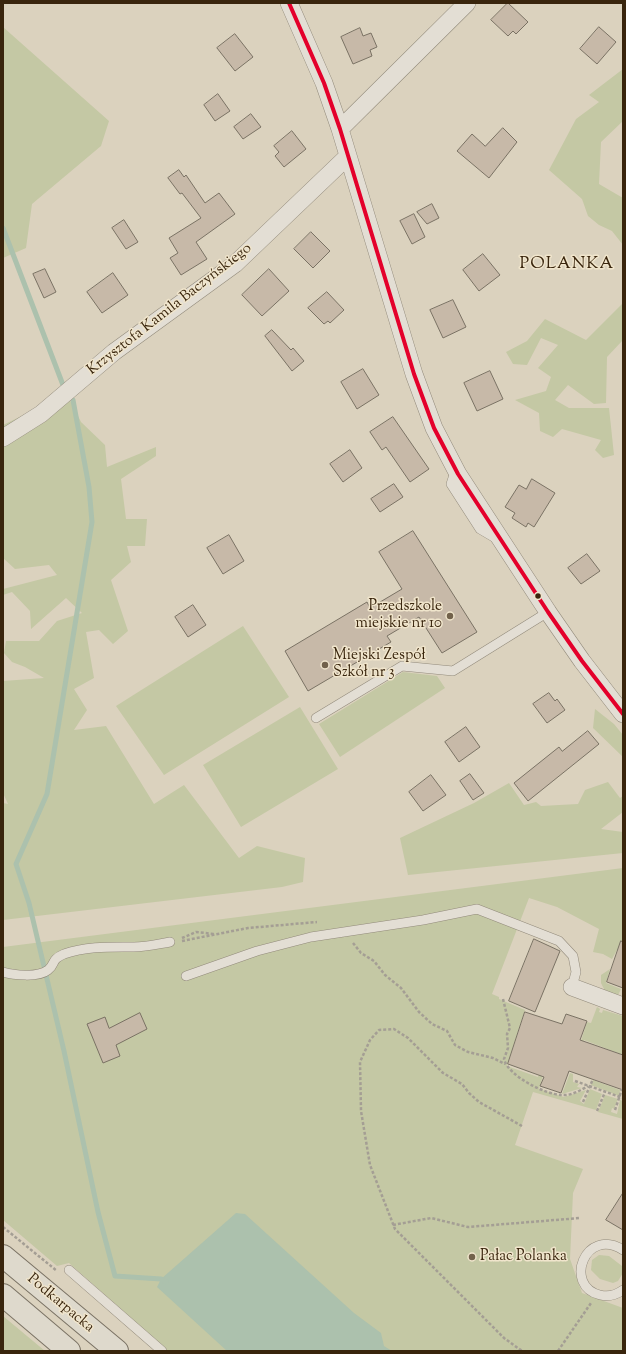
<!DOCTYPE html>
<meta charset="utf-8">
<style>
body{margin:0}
#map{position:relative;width:626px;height:1354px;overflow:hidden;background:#dbd2be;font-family:"Sorts Mill Goudy",serif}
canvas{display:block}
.frame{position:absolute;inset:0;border:4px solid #39250d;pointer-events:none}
</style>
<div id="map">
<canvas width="626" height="1354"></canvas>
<div class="frame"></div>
</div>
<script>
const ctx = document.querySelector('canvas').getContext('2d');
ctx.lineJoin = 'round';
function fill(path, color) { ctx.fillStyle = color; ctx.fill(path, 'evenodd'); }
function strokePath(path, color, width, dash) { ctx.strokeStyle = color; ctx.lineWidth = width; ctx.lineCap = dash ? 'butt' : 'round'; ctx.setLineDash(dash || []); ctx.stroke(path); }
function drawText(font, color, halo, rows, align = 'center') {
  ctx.font = font + ' "Sorts Mill Goudy",serif'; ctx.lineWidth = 3; ctx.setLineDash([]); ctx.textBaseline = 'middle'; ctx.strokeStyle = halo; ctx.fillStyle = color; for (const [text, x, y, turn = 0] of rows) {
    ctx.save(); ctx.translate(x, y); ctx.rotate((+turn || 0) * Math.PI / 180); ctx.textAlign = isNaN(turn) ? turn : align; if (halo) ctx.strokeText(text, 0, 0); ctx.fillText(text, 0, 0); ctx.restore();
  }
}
fill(new Path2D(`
 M3 27 109 121 101 146 32 204 26 248 3 258Z
 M623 69V121L601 142 599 184 623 198V245L612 231 599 225 588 216 582 199 549 170 576 119 599 102 589 95Z
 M623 303V340L607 357 606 403 594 404 568 385 555 400 569 408H609L614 455 603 458 595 450 601 440 562 429 553 437 540 431 539 413 515 400 546 391 551 377 538 368 558 345 541 338 527 365 513 364 506 352 527 341 545 319 586 340Z
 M67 394 81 422 105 445 107 467 156 447V456L121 479 126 519H147L145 546H127L131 562 111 580 128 631 113 644 99 630 86 632 94 678 74 689 87 710 74 730 106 726 154 804 184 785 239 858 257 846 305 858 303 882 282 887 3 920V803L8 804 3 793V681L44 678 25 667 12 662 4 653 6 641H39L57 621 82 613 66 598 31 629 30 611 12 592 3 595V589L57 575 49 565 15 569 3 558V425Z
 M243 626 289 697 164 775 116 706Z
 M403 672 437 676 445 688 340 757 319 724Z
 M300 707 338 769 241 827 203 765Z
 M595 709 614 724 623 735V757L593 728Z
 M608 782 620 798 623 796V812L601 829 623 832V853L408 875 400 838 474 803 509 783 524 805 536 802 541 806 578 804 585 790Z
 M623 868V952L617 950 612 959 603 954 593 952 599 929 557 907 529 898 492 994 499 997V999L525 1010 507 1066 538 1077 542 1064 546 1065 539 1089 564 1097 586 1090 580 1101 584 1104 590 1089 602 1094 596 1110 533 1092 515 1145 583 1169 573 1193 570 1259 582 1293 623 1308V1351H168L69 1263 57 1266 3 1220V947Z
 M610 969 606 983 621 989 618 995 605 991 601 983V975Z
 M597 1007 600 1009 599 1012 602 1013 603 1010 623 1016V1055L584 1040 581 1047H579L587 1022 591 1023Z
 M570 1073 573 1074V1082L579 1084 577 1087 582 1088 562 1094Z
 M593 1080 620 1090 619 1096 591 1085Z
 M605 1095 618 1099 614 1109 612 1108 611 1112 617 1114 620 1100 623 1101V1119L598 1112Z
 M599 1255 609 1256 622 1266 623 1273 618 1281 613 1283 600 1279 591 1270 592 1260Z
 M3 1316 45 1351H5L3 1349Z`), '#c4c8a4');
fill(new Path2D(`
 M236 1213 245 1214 354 1313 381 1333 384 1346 392 1351H227L157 1287 161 1279Z`), '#acc1ad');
strokePath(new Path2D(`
 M3 228 63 385
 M73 400 89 487 92 522 47 794 16 864 29 903 64 1051 98 1212 115 1276 161 1279 166 1282`), '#acc1ad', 5);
const building = new Path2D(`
 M508 3 528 22 516 34 513 31 508 36 491 20Z
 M599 27 616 42 597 64 580 49Z
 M360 28 363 36 371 33 377 47 370 50 372 56 353 64 341 37Z
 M235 34 253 57 235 71 217 48Z
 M218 94 230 111 215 121 204 105Z
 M251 114 261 127 243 139 234 127Z
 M503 128 517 142 489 178 457 151 472 134 485 146Z
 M292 131 306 149 284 167 275 156 279 152 274 146Z
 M179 170 184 177 186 175 205 203 219 193 235 214 196 242 207 259 181 275 170 258 178 253 169 238 201 218 182 193 180 194 168 178Z
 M432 204 439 218 427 224 417 212Z
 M414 214 425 237 412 244 400 221Z
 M124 220 138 242 126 249 112 228Z
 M311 232 330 251 313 268 294 249Z
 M483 254 500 275 479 291 463 270Z
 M45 269 56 292 44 298 33 274Z
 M269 269 289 291 262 316 242 295Z
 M113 273 128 295 102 313 87 292Z
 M327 292 344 310 330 323 328 321 324 324 308 308Z
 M453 300 466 327 443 338 430 310Z
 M272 330 291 350 293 348 304 361 292 371 265 336Z
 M363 369 379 395 357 409 341 382Z
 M490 371 503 399 477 411 464 383Z
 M393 417 429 469 410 482 386 447 382 450 370 432Z
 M350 450 362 468 343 482 330 464Z
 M532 479 555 493 534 527 528 523 526 527 512 518 515 513 505 507 519 485 526 489Z
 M394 484 403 497 380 512 371 499Z
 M413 531 477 632 442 653 419 617 387 636 391 642 308 691 285 651 367 602 370 608 402 589 379 552Z
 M229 535 244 561 223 574 207 548Z
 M587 554 600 571 581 584 568 568Z
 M193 605 206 625 188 637 175 617Z
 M549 693 555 701 557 699 565 710 547 723 533 704Z
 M466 727 480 747 459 762 445 742Z
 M588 731 599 744 528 801 514 783 559 747 562 751Z
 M470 774 484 793 473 800 460 781Z
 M431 775 446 795 423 811 409 792Z
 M534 939 560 951 535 1012 509 1001Z
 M621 941 623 942V988L607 982Z
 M525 1012 562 1024 566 1014 587 1021 580 1040 623 1055V1090L569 1071 561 1093 540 1086 544 1077 508 1064Z
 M140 1013 147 1029 116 1045 120 1056 103 1063 87 1024 105 1017 109 1028Z
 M623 1193V1230L606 1220Z`);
fill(building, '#c7b9a8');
strokePath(building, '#7a7264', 1);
const lane = new Path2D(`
 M456 469 451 484 480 529 497 539
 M316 718 402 666 453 671 548 612
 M3 972C13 975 38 978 48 970 56 964 50 960 64 954 86 946 111 947 134 947 146 947 158 944 170 942
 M186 976 257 951 311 937 423 920 477 909 559 941 573 956 576 972 572 987
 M623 1250C585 1226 563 1286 600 1295 608 1297 616 1295 623 1290
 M69 1270 162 1351`);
const street = new Path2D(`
 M289 3 324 83 340 129 414 374 434 428 458 474 548 612 582 661 623 714
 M340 129 467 3
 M3 438 41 414 114 352 235 264 347 157
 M572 987 623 1006`);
const primary = new Path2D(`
 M3 1256 117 1351
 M3 1295 69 1351`);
strokePath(lane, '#928a7b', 10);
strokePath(street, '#928a7b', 18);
strokePath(primary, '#7a7264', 24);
strokePath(new Path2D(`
 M182 938 196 932 214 934
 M182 941 248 928 317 922
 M353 943 361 953 374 961 385 975 401 988 419 1012 432 1024 447 1031 455 1045 468 1052 493 1058 505 1064
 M503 999 510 1028 507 1034 508 1048 504 1059C508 1076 546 1095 562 1095 571 1096 581 1090 588 1086
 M575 1081 623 1098
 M583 1102 593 1079
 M615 1110 622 1089
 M597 1111 605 1092
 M522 1126 479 1102 469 1093 462 1084 443 1073 408 1038 394 1029 379 1030 370 1040 360 1062 361 1111 370 1165 395 1229 504 1338 522 1351
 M393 1225 431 1218 468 1227 580 1218
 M3 1227 57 1271
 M558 1351 591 1303`), '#a49e94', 2.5, [3, 2]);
strokePath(lane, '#e3ded4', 9);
strokePath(street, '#e3ded4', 17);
strokePath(primary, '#ded9cc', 22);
strokePath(new Path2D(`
 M289 3 324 83 340 129 414 374 434 428 458 474 548 612 582 661 623 714`), '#e4002b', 4);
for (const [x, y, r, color] of [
 [538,596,3.5,"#39250d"],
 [450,616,4,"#72624b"],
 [325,665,4,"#72624b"],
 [472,1257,4,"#72624b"]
]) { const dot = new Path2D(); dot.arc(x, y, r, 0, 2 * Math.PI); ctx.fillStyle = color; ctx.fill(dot); strokePath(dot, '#f0e5cc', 1.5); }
drawText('15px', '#39250d', '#f0e5cc', [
 ["Krzysztofa Kamila Baczyńskiego",170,310,-38],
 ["Podkarpacka",60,1304,40]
]);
drawText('15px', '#39250d', '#f0e5cc', [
 ["Przedszkole",442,607,"right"],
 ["miejskie nr 10",442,624,"right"],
 ["Miejski Zespół",333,656],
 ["Szkół nr 3",333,673],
 ["Pałac Polanka",480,1257]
], 'left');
ctx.letterSpacing = '1px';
drawText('17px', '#39250d', '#f0e5cc', [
 ["POLANKA",567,265]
]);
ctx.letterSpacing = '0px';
</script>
